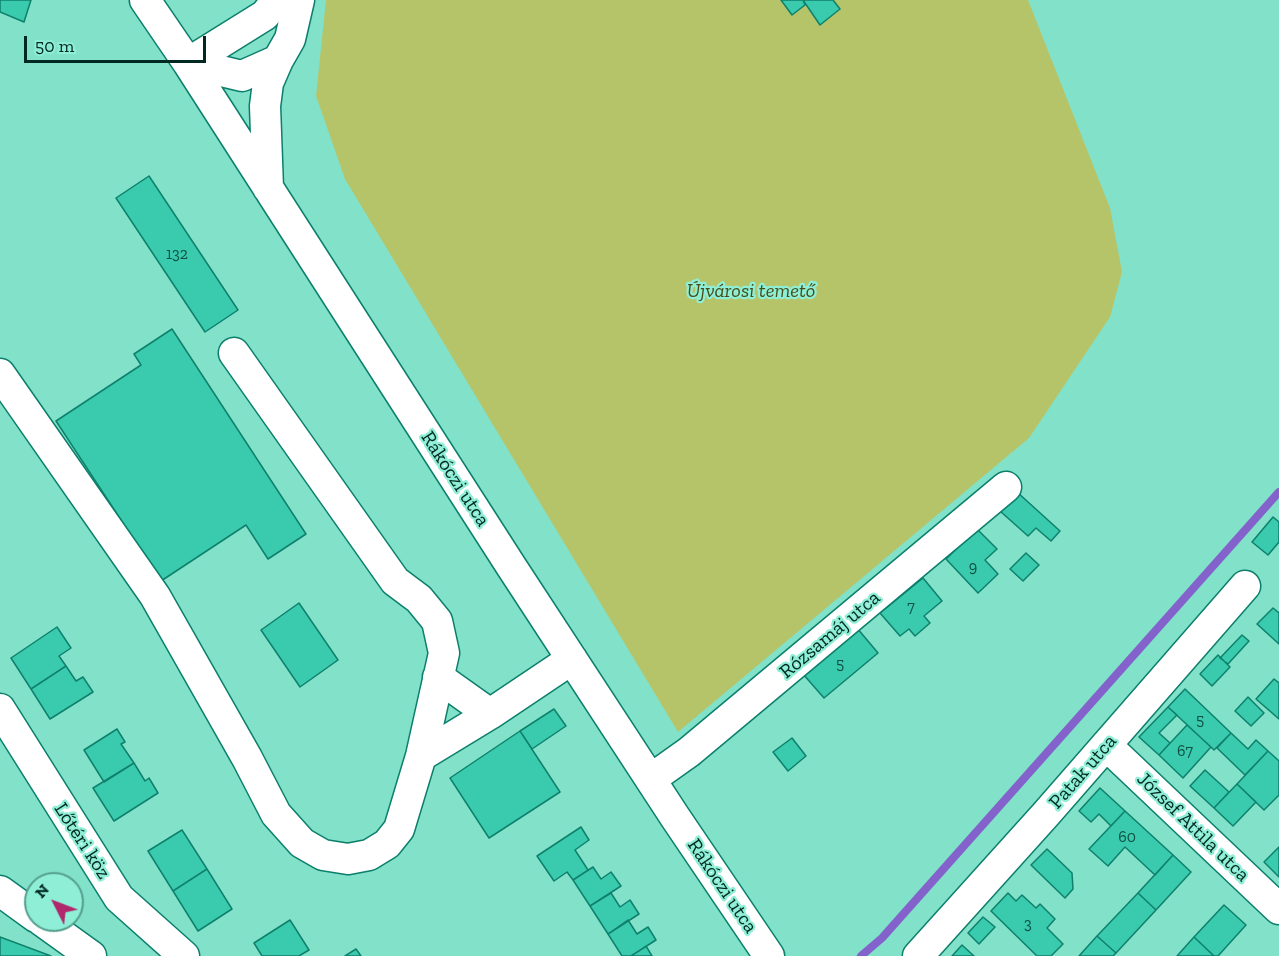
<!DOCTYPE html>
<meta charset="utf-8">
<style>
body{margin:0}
#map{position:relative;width:1279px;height:956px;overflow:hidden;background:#81e1c9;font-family:"Zilla Slab",serif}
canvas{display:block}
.north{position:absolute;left:24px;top:872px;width:60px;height:60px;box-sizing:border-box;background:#8feed6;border:2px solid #569f8e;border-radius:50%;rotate:312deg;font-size:16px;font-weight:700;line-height:24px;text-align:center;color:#002921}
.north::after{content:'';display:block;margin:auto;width:21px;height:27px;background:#b0286b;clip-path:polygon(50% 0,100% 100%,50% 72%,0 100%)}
.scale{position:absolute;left:24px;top:36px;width:182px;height:27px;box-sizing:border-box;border:3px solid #002921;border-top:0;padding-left:8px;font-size:18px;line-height:21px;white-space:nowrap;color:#002921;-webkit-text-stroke:4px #8feed6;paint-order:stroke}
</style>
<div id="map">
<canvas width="1279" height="956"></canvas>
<div class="north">N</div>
<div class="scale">50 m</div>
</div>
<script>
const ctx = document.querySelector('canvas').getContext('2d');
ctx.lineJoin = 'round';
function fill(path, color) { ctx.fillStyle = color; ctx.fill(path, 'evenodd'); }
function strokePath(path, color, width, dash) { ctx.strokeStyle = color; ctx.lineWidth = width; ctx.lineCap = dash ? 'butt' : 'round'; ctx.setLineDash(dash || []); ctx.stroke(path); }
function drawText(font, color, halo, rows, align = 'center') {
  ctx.font = font + ' "Zilla Slab",serif'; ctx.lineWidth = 4.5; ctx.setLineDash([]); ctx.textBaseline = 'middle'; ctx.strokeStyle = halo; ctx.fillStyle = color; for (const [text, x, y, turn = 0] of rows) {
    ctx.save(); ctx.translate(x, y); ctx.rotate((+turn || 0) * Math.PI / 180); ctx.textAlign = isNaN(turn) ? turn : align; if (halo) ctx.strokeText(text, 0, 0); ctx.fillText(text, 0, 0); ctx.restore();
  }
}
fill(new Path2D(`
 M326 0H1028L1110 208 1122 272 1110 317 1029 438 678 732 345 179 316 96Z`), '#b6c469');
strokePath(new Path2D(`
 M861 956 882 938 1279 492`), '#8462cc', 8);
const building = new Path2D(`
 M0 0H31L24 22 0 12Z
 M781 0H803L805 5 792 15Z
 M803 0H833L840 9 820 25Z
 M149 176 238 310 205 332 116 198Z
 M172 329 306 534 268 559 246 525 161 581 56 421 141 365 134 354Z
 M1017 492 1060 531 1051 541 1036 528 1028 536 1000 511Z
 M1273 517 1279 522V542L1268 555 1252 542Z
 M977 529 997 549 985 560 998 574 978 593 946 559Z
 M1026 553 1039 565 1023 581 1010 569Z
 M923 578 942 601 924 616 930 623 915 636 909 629 900 636 880 613Z
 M299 603 338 660 300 687 261 630Z
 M1273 608 1279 613V644L1257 624Z
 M57 627 71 648 59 656 66 666 31 689 11 658Z
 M857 628 878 653 824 698 803 674Z
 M1242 635 1249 641 1228 664 1220 658Z
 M1218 655 1230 667 1212 686 1200 674Z
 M66 666 76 681 83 677 93 692 50 719 31 689Z
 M1274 679 1279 683V719L1256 699Z
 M1185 689 1231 733 1214 750 1168 707Z
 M1248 697 1264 713 1251 726 1235 711Z
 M1168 707 1177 715 1159 733 1170 743 1159 755 1139 737Z
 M554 709 566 726 532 749 520 731Z
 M1187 725 1211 747 1183 778 1159 755Z
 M117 729 125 742 121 744 134 763 104 782 84 750Z
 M520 731 560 792 489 838 450 778Z
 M1231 733 1248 749 1256 740 1268 751 1245 775 1217 748Z
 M792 738 806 756 788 771 773 752Z
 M1268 751 1279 761V795L1264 810 1237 784Z
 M134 763 145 781 149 778 158 793 114 821 93 788Z
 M1205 770 1229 792 1214 808 1190 786Z
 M1237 784 1256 802 1233 826 1214 808Z
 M1100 788 1125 811 1111 826 1099 814 1091 822 1079 811Z
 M1125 811 1173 855 1155 875 1125 847 1108 866 1089 849Z
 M581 827 589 840 575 850 588 870 573 880 567 872 554 881 537 856Z
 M182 830 207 869 173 891 148 851Z
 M1279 847V877L1264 862Z
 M1047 849 1072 873 1073 889 1065 898 1031 865Z
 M1173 855 1191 872 1156 910 1138 893Z
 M593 867 601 879 611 872 621 886 590 906 573 880Z
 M207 869 232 909 198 931 173 891Z
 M611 893 620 907 630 900 639 914 608 934 590 906Z
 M1008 893 1016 901 1022 895 1036 908 1040 904 1055 919 1047 928 1063 944 1051 956H1037L991 911Z
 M1138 893 1156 910 1116 953 1097 936Z
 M1224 905 1246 925 1218 956H1214L1194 937Z
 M983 917 995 927 979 944 968 933Z
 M290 920 309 950 299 956H262L254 943Z
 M628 920 637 934 648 927 656 940 631 956H622L608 934Z
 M1097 936 1116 953 1113 956H1079Z
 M0 937 51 956H0Z
 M1194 937 1213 955 1212 956H1177Z
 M962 945 974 956H952Z
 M646 946 652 956H631Z
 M356 949 361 956H345Z`);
fill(building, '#3acaad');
strokePath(building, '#0e806c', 1.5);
const minor = new Path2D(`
 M145 0 188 63 511 566 675 817 769 956
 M188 63 265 15 277 0
 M188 63 242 76 278 60
 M268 188 265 106 268 83 278 60 290 39 299 0
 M234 353 395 581 419 599 437 621 444 653 421 756
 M0 374 155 596 247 758 276 814 302 843 323 855 348 859 369 855 387 844 399 829 421 756 490 714 572 659
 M438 677 490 714
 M0 709 119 898 184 956
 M1106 745 1279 909
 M651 779 689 752 1006 487
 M0 891 36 917
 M41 920 91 956
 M918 956 1046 814 1245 586`);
strokePath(minor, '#0b7f6b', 33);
strokePath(minor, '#fff', 30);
drawText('16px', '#0e5144', null, [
 ["132",177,254],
 ["9",973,567],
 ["7",911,607],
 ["5",840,664],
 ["5",1200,720],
 ["67",1185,751],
 ["60",1127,837],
 ["3",1028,924]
]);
drawText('italic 20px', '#474d18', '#8feed6', [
 ["Újvárosi temető",751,291]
]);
drawText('20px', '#002921', '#8feed6', [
 ["Rákóczi utca",455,479,57],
 ["Rózsamáj utca",830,635,-40],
 ["Patak utca",1083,772,-49],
 ["József Attila utca",1193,827,44],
 ["Lőtéri köz",82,841,57],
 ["Rákóczi utca",722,886,56]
]);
</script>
